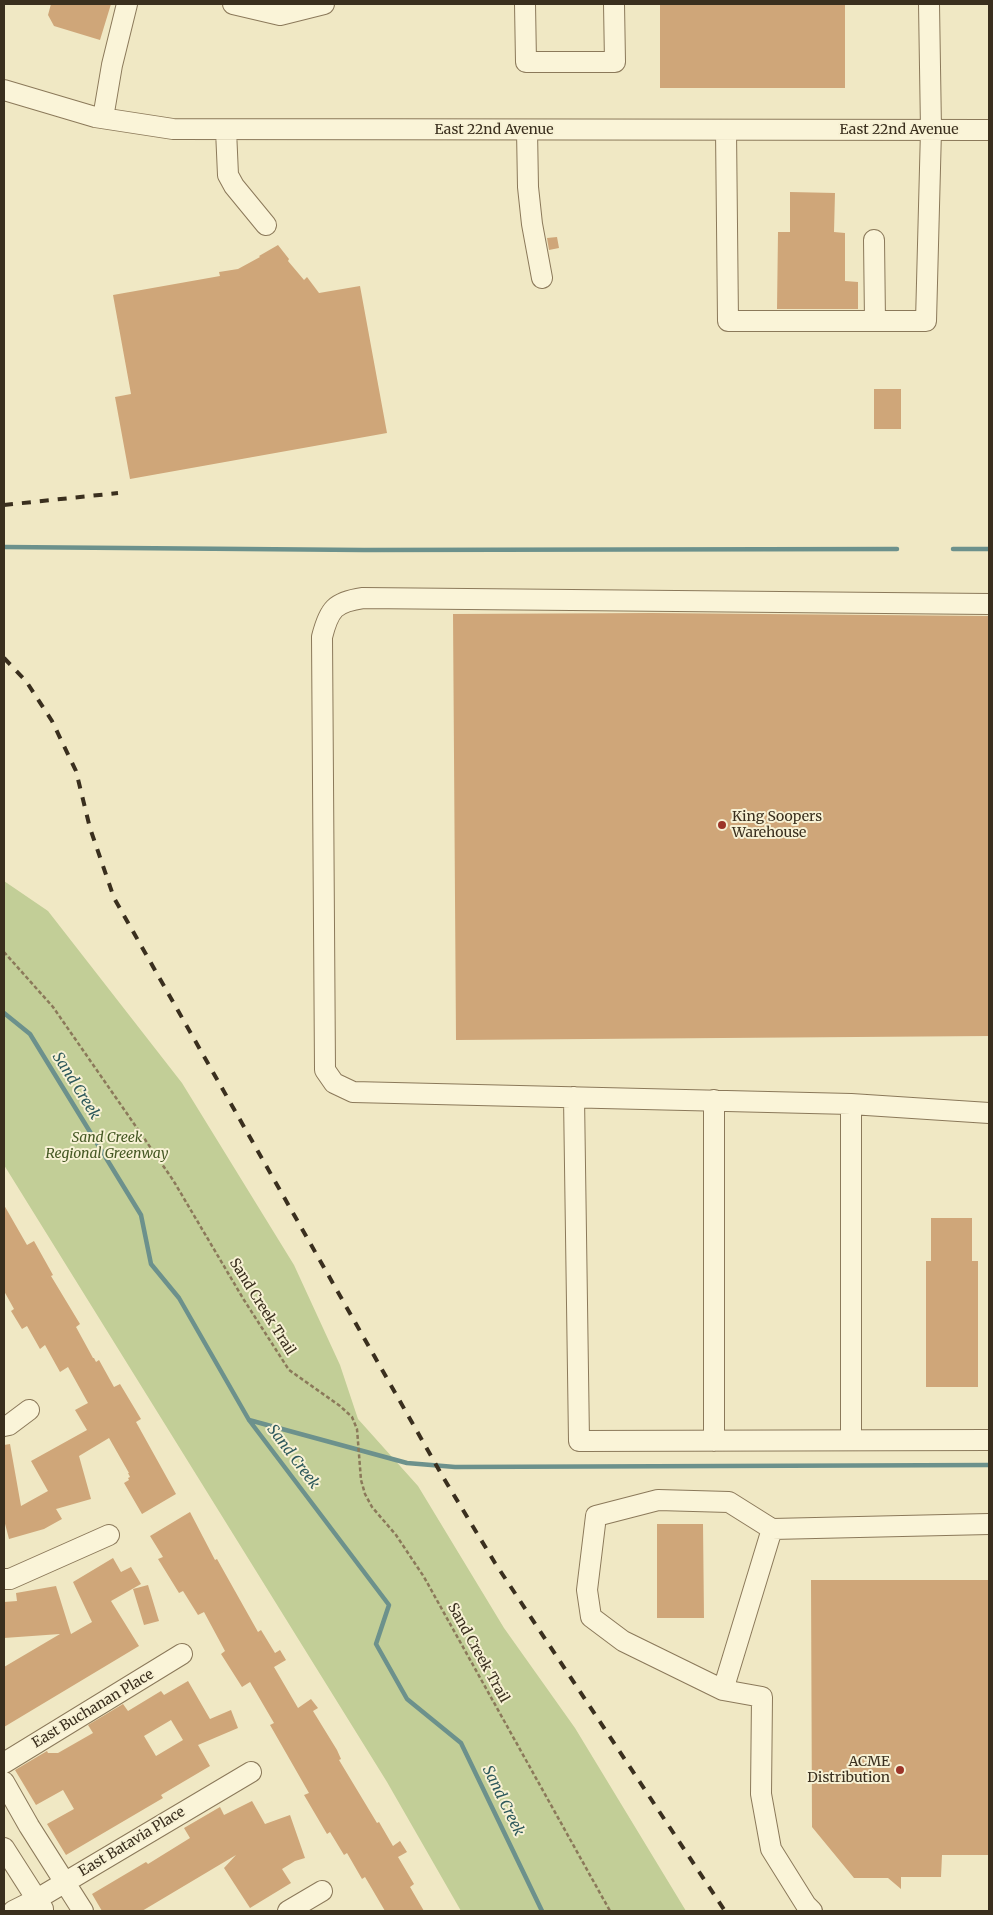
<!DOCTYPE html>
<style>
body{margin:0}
#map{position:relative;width:993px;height:1915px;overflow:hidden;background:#f0e8c4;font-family:Merriweather,serif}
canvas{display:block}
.frame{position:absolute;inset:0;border:5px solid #3a2f1e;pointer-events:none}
</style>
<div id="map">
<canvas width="993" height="1915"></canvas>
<div class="frame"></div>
</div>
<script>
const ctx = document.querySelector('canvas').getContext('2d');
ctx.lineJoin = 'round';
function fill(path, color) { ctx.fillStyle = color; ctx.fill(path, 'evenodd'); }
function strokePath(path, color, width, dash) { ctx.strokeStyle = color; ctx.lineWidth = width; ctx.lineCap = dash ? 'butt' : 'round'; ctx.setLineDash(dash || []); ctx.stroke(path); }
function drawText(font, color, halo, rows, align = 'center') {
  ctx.font = font + ' Merriweather,serif'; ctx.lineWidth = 4; ctx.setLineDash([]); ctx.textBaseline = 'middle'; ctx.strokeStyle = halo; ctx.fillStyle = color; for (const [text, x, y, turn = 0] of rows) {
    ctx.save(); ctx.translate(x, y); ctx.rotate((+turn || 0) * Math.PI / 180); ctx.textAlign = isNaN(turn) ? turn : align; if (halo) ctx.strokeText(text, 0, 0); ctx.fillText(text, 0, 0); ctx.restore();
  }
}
fill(new Path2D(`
 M4 881 48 911 182 1083 294 1265 340 1365 358 1419 418 1486 504 1628 575 1728 686 1911H461L387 1782 4 1165Z`), '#c2ce97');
strokePath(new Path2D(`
 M4 547 364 550 897 549
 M953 549H989
 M4 1013 30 1034 141 1215 151 1264 179 1298 249 1420 389 1605 376 1644 407 1699 461 1743 542 1911
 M249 1420 407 1463 455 1467 989 1465`), '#6c918c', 4.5);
fill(new Path2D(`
 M51 4H111L100 40 54 26 48 15Z
 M660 4H845V88H660Z
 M790 192 835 193 834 232 845 233V281L858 282V309H777L778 232H790Z
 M557 237 559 248 549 250 547 238Z
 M278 245 289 259 288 261 304 280 307 277 319 293 360 286 387 433 130 479 115 397 131 394 113 295 220 276 219 272 238 269 260 257 259 256Z
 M874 389H901V429H874Z
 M652 613 989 616V1036L456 1040 453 614Z
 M4 1205 27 1245 34 1241 53 1275 51 1276 80 1324 76 1327 93 1358H94L96 1362 99 1360 114 1387 120 1384 141 1419 136 1422 176 1494 142 1514 124 1483 129 1480 128 1478 130 1477 128 1473H129L109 1438 79 1456 91 1499 56 1509 62 1519 44 1529 9 1539 4 1520V1445L10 1444 21 1506 48 1491 31 1461 87 1430 75 1410 88 1403 68 1367 60 1372 45 1345 40 1349 27 1326 22 1329 11 1311 14 1309 4 1291Z
 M931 1218H972V1261H978V1387H926V1261H931Z
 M190 1512 215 1560 217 1559 258 1632 261 1630 275 1653 280 1650 286 1660 274 1667 298 1708 311 1699 318 1708 313 1711 337 1750 341 1759 339 1760 377 1823 379 1822 393 1846 400 1841 407 1852 398 1857 414 1884 410 1887 424 1911H385L365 1877 362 1879 347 1853 344 1855 330 1832 327 1834 304 1795 309 1793 270 1725 274 1723 250 1682 242 1687 221 1654 225 1651 204 1612 198 1615 183 1591 179 1593 158 1559 163 1557 150 1536Z
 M657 1524H703L704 1618H657Z
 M113 1558 121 1572 131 1567 141 1584 111 1601 139 1646 4 1727V1667L60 1634 4 1638V1602L17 1601 16 1593 56 1586 71 1634 92 1622 73 1582Z
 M811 1580H989V1855H942L941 1877H901V1889L888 1878H854L812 1827Z
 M148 1585 159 1621 144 1625 133 1589Z
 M188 1681 210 1719 231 1710 238 1728 198 1745 210 1766 161 1795 163 1798 66 1855 47 1824 74 1809 63 1790 36 1805 15 1770 47 1751 48 1753H58L93 1733 88 1725 123 1704 128 1711 161 1691 164 1695ZM171 1720 183 1740 156 1756 144 1736Z
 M252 1801 265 1824 290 1815 305 1858 295 1861 282 1869 291 1883 250 1908 224 1868 236 1855 142 1911H102L92 1894 146 1862 148 1864 190 1838 184 1828 220 1807 224 1815Z`), '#cfa679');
const minor = new Path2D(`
 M233 4 280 15 324 4
 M525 4 526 62H615L614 4
 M4 90 95 117 173 129 989 130
 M103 118 112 65 127 4
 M226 130 228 175 234 186 266 225
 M527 130 528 187 532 224 542 278
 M726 130 728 321H926L931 130 929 4
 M874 240 875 321
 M989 604 363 598C335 602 329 609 322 637L325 1070 334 1083 353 1092 851 1104 989 1113
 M574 1097 579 1441 989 1440
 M714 1100V1441
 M851 1104V1440
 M4 1426 9 1425 29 1410
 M4 1579H10L109 1535
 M723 1690 623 1641 591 1617 587 1590 596 1516 658 1500 729 1502 772 1529
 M4 1763 182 1654
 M4 1782 29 1826 83 1911
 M4 1848 43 1909
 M13 1911 37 1899 251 1772
 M288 1911 322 1891
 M812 1911 806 1905 771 1849 761 1794 762 1697 723 1690 772 1529 989 1524`);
strokePath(minor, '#8b795a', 22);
strokePath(new Path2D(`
 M4 952 53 1007 173 1180 244 1300 289 1370 340 1406 352 1417 357 1429 361 1480 365 1494 372 1507 396 1535 424 1577 610 1911`), '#8b795a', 2.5, [4, 2.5]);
strokePath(minor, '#faf4d8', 20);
strokePath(new Path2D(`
 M4 505 118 493
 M4 658 26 681 52 721 76 771 90 828 114 898 443 1477 495 1563 725 1911`), '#3a2f1e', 4, [9, 9]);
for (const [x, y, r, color] of [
 [722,825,5,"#9c3428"],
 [900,1770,5,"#9c3428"]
]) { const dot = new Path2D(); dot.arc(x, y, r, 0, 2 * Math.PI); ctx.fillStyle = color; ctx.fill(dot); strokePath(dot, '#f7f1d4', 2); }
drawText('14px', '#3a2f1e', '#f7f1d4', [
 ["East 22nd Avenue",494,130],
 ["East 22nd Avenue",899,130],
 ["Sand Creek Trail",262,1307,58],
 ["Sand Creek Trail",478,1653,61],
 ["East Buchanan Place",93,1709,-31],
 ["East Batavia Place",132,1842,-31]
]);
drawText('14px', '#3a2f1e', '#f7f1d4', [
 ["King Soopers",732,817],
 ["Warehouse",732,833],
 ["ACME",890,1762,"right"],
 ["Distribution",890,1778,"right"]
], 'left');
drawText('italic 14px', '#455824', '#f7f1d4', [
 ["Sand Creek",107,1138],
 ["Regional Greenway",107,1154]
]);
drawText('italic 15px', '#2d585b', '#f7f1d4', [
 ["Sand Creek",76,1086,58],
 ["Sand Creek",293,1457,53],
 ["Sand Creek",503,1801,64]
]);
</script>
